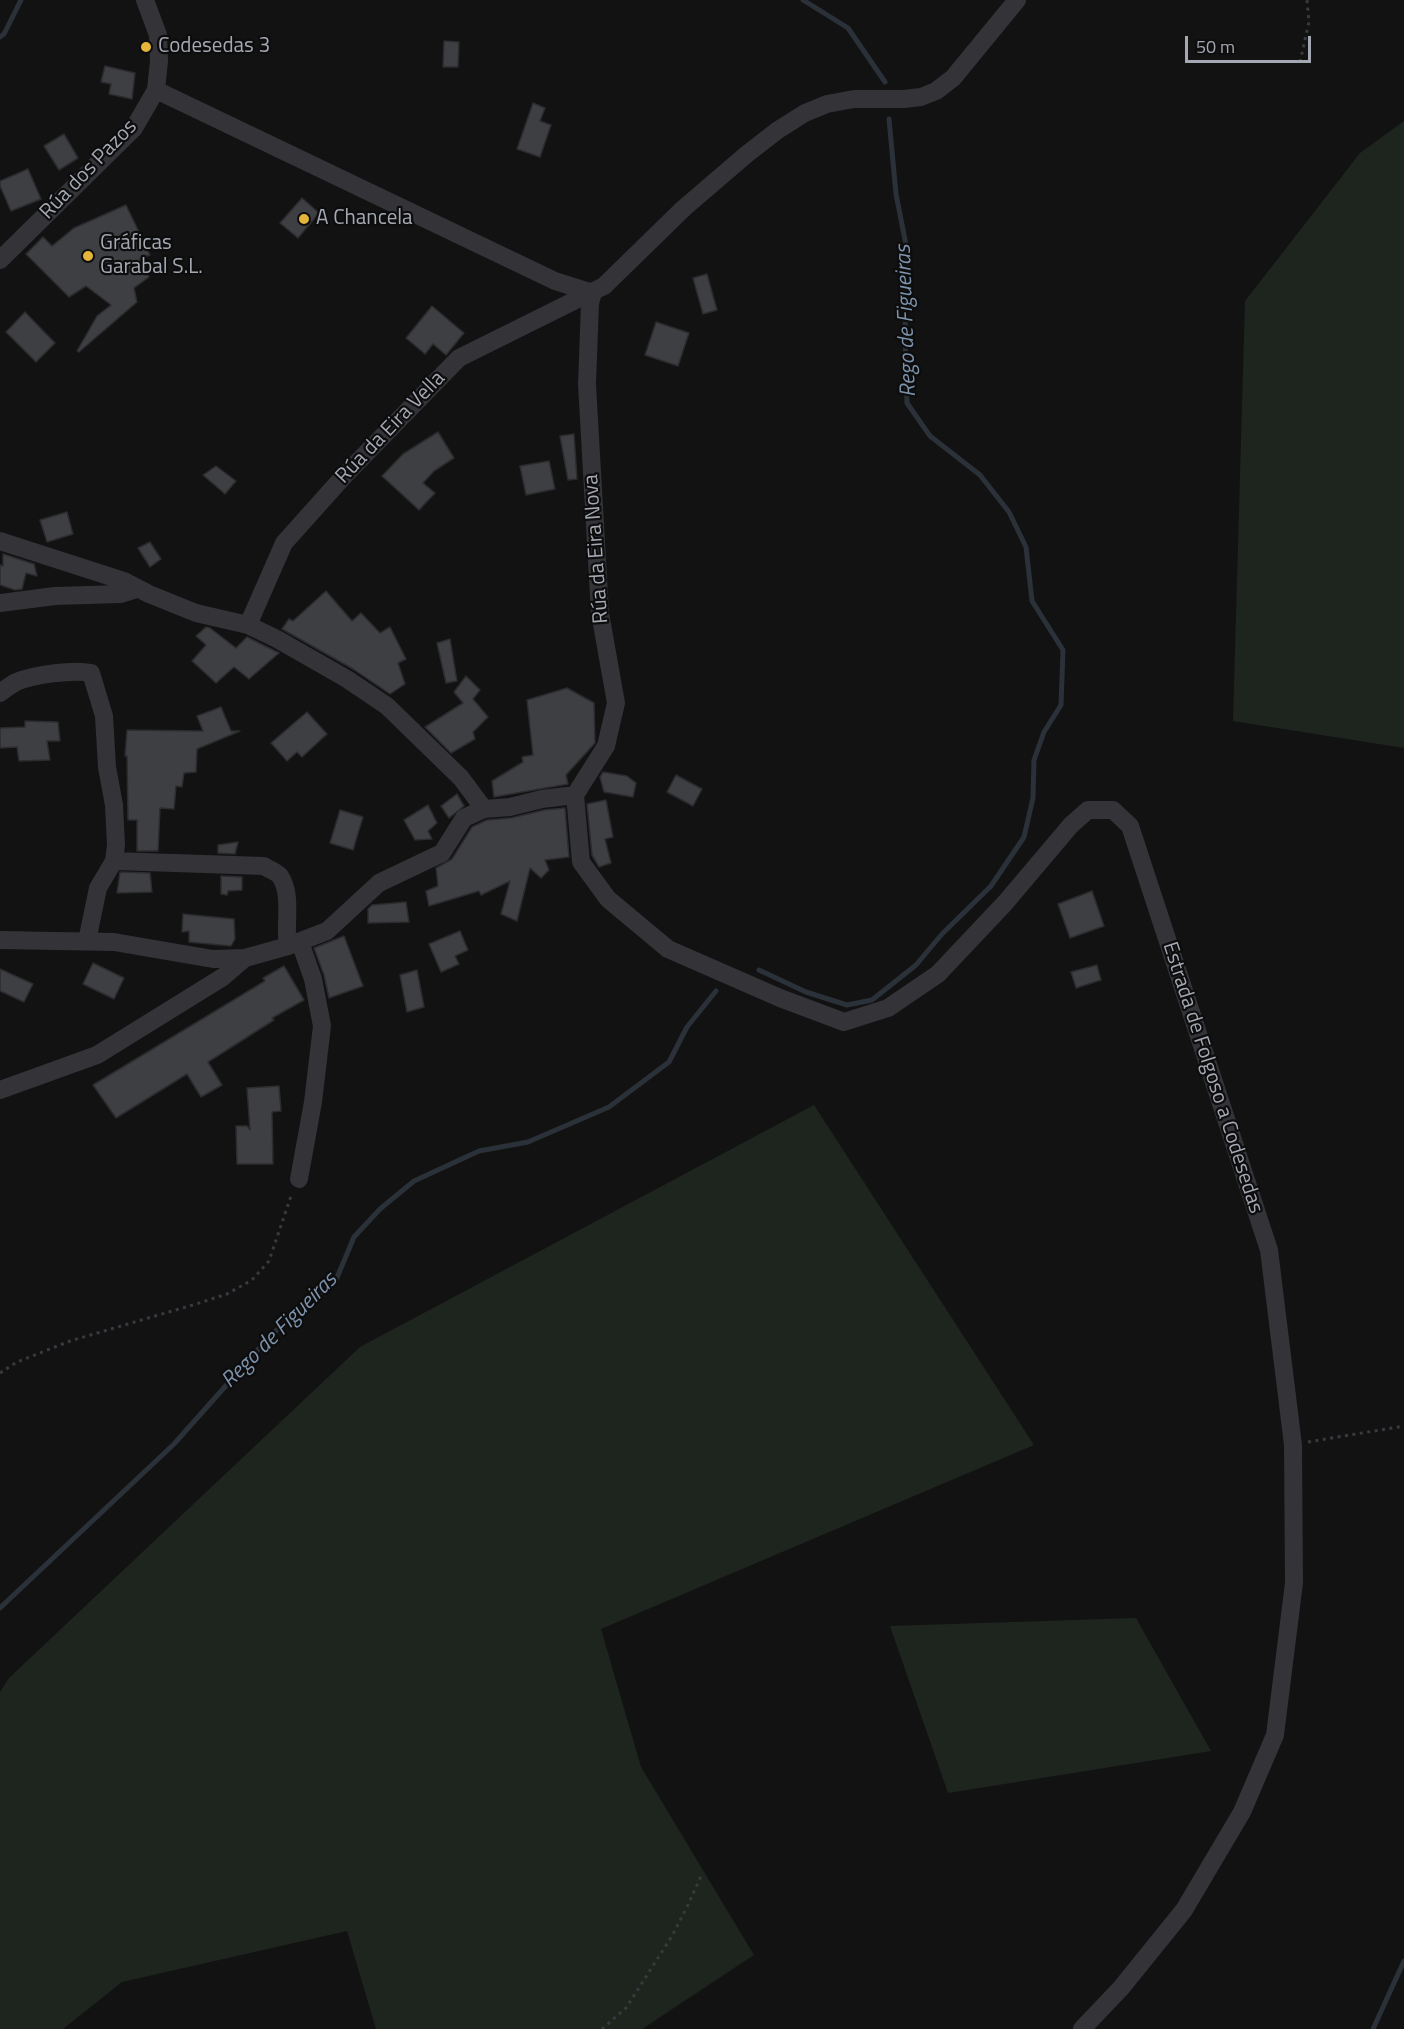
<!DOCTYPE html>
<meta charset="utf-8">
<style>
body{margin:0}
#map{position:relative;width:1404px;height:2029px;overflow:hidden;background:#121213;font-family:"Titillium Web",sans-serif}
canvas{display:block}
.scale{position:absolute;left:1185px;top:36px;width:126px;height:27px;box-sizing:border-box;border:3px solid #a4a8b3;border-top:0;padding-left:8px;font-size:18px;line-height:21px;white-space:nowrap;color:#a4a8b3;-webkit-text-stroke:4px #0d0d0e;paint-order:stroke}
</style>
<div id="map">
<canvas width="1404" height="2029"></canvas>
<div class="scale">50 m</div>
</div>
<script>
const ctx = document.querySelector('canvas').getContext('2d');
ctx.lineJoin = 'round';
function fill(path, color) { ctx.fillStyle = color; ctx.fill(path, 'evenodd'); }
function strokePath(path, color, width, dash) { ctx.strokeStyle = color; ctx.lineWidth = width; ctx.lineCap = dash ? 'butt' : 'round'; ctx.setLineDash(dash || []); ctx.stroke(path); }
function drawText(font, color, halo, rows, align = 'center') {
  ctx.font = font + ' "Titillium Web",sans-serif'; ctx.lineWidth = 4.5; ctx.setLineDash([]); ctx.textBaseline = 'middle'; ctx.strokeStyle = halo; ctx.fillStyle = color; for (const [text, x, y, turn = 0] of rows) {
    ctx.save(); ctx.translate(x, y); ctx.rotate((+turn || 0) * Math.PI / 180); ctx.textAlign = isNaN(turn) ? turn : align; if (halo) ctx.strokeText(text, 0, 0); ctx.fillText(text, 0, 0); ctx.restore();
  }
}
fill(new Path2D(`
 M1404 121V748L1233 721 1245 301 1360 153Z
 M814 1105 1034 1445 601 1629 641 1767 754 1955 642 2029H376L347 1931 122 1982 63 2029H0V1692L9 1678 360 1347Z
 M1136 1618 1211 1751 948 1793 890 1626Z`), '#1e251f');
strokePath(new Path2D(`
 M803 0 848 28 885 82
 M0 37 4 34 21 0
 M759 970 806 992 847 1005 872 1000 916 965 942 934 991 886 1024 837 1033 798 1034 760 1044 732 1061 705 1063 650 1032 601 1026 547 1009 512 980 475 930 436 907 403 905 333 907 250 896 194 889 119
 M0 1608 174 1444 271 1335 336 1280 354 1237 380 1209 414 1181 479 1151 528 1142 609 1107 669 1062 687 1027 716 991
 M1373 2029 1404 1961`), '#2b3138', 5);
const building = new Path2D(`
 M444 41 459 42 458 67H443Z
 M105 66 135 73 132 99 109 94 111 84 101 82Z
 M533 103 545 108 540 121 551 125 540 157 517 149Z
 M64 134 78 158 59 170 44 146Z
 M28 169 41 199 11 211 0 186V181Z
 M302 198 319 213 298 238 280 223Z
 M126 205 150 255 140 259 149 277 134 288 137 302 79 352 77 351 97 316 111 305 86 286 69 297 26 254 43 237 52 246 74 228Z
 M707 274 717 310 703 314 693 278Z
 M432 306 464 333 446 355 433 344 425 354 406 338Z
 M25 312 55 343 36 362 6 332Z
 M656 322 689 333 678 366 645 355Z
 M438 432 454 458 434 471 423 483 435 493 419 510 382 476 403 454Z
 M574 434 577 479 568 480 560 436Z
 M549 461 555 489 526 495 520 466Z
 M216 466 236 481 225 494 203 475Z
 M67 512 73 534 47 542 40 520Z
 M150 542 161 559 150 567 138 548Z
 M3 554 34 564 37 576 26 573 22 589 15 590 0 585V565L3 566Z
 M326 591 352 621 361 613 380 633 390 627 406 659 398 663 405 684 390 694 353 669 282 629 289 619 293 621Z
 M206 627 210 628 236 648 247 637 279 653 249 679 234 667 216 683 192 661 206 645 196 636Z
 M450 639 457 681 446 683 437 643Z
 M466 676 480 690 473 699 488 717 473 732 475 739 451 753 425 727 463 703 454 692Z
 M567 688 594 703 595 743 566 775 568 784 494 797 492 781 523 762 522 757 533 755 527 700Z
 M221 707 231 731H240L197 749 196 772 184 773 182 787 176 786 174 809 160 808 158 851H137V820H128L127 756H125L127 730 203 731 197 716Z
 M307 712 327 734 302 757 297 752 287 761 271 743Z
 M25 721 58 722 60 741H47L50 760 19 761 17 747 0 748V728L25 727Z
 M603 772 627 776 636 783 633 797 604 792 600 777Z
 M676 775 702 789 693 806 667 792Z
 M457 794 464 806 449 818 441 806Z
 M606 800 613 837 605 839 611 863 599 867 592 855 587 804Z
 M428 805 437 823 428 831 432 839 415 840 404 820Z
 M565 808 569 857 545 860 549 870 541 878 530 868 517 921 501 914 510 881 481 895 479 891 429 906 426 891 438 886 436 868 452 859 472 827 487 820 511 818 544 810Z
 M340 810 363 817 353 850 330 843Z
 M238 842 235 854 218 853V845Z
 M120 872 150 873 152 892 117 893Z
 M221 876 242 877V890L228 891 227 895 221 894Z
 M1092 891 1104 926 1070 938 1058 904Z
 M406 902 409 922 368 923V909L372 905Z
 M183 914 234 919 235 939 231 946 189 942V931L182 932Z
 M460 931 468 950 455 956 459 964 441 972 429 944Z
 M344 936 363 986 329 998 324 975 314 948Z
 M93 963 124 978 114 999 83 984Z
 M1097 965 1101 980 1076 988 1071 972Z
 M284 966 304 1000 272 1018 274 1020 208 1062 222 1085 201 1097 187 1074 116 1118 93 1085 265 981 263 978Z
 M0 969 33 984 24 1002 0 991Z
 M417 970 424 1007 407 1012 400 975Z
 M279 1086 281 1111 272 1112 273 1164H237L236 1126H247L250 1130 247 1088Z`);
fill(building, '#3e3f43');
strokePath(building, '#2c2c2f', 1.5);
strokePath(new Path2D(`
 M1300 62 1309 22 1307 0
 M0 1373 17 1362 70 1341 196 1304 227 1294 252 1280 269 1261 292 1193
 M1308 1442 1404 1426
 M602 2029 626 2008 672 1936 687 1907 702 1874`), '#393a3f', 3, [3, 4.5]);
strokePath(new Path2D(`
 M156 90 555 281 593 293
 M0 260 134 128 156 90 159 61 158 35 145 0
 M0 541 124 581 149 594 196 613 248 625 277 639 347 679 387 706 461 778 484 809
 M0 603 55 596 121 594 137 589
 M248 625 284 543 344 476 459 358 604 286 684 208 747 154 778 130 805 113 827 104 854 99H904L921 97 936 91 953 78 1017 0
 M0 693C5 689 11 685 16 682 33 675 73 669 91 673L104 716 107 767 114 805 116 845 114 861 98 888 87 941
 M575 795 581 862 608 899 668 949 780 998 844 1022 888 1008 938 974 1005 903 1071 825 1088 810H1113L1130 826 1269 1250 1293 1445 1294 1583 1275 1735 1242 1812 1184 1910 1121 1988 1082 2029
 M575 795 606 746 616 703 600 613 587 384 590 303 593 293
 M114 861 264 866C268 869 277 872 280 876 293 895 284 925 288 946
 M0 940 114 942 213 959 245 958 288 946 327 931 379 883 442 853 464 818 484 809 510 807 542 799 575 795
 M0 1090 97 1055 223 977 245 958
 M299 1179 313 1102 322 1026 313 979 300 942`), '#333338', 18);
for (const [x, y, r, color] of [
 [146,47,6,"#e3b53a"],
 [304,219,6,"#e3b53a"],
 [88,256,6,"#e3b53a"]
]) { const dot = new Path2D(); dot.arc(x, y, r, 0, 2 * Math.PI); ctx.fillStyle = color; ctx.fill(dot); strokePath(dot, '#0d0d0e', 2); }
drawText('21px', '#a4a8b3', '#0d0d0e', [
 ["Codesedas 3",158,47],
 ["A Chancela",316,219],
 ["Gráficas",100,244],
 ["Garabal S.L.",100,268]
], 'left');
drawText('21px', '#a4a8b3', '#0d0d0e', [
 ["Rúa dos Pazos",89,170,-46],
 ["Rúa da Eira Vella",391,428,-46],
 ["Rúa da Eira Nova",597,549,-94],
 ["Estrada de Folgoso a Codesedas",1212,1078,72]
]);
drawText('italic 22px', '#7d93ac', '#0d0d0e', [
 ["Rego de Figueiras",907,321,-92],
 ["Rego de Figueiras",280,1331,-45]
]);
</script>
